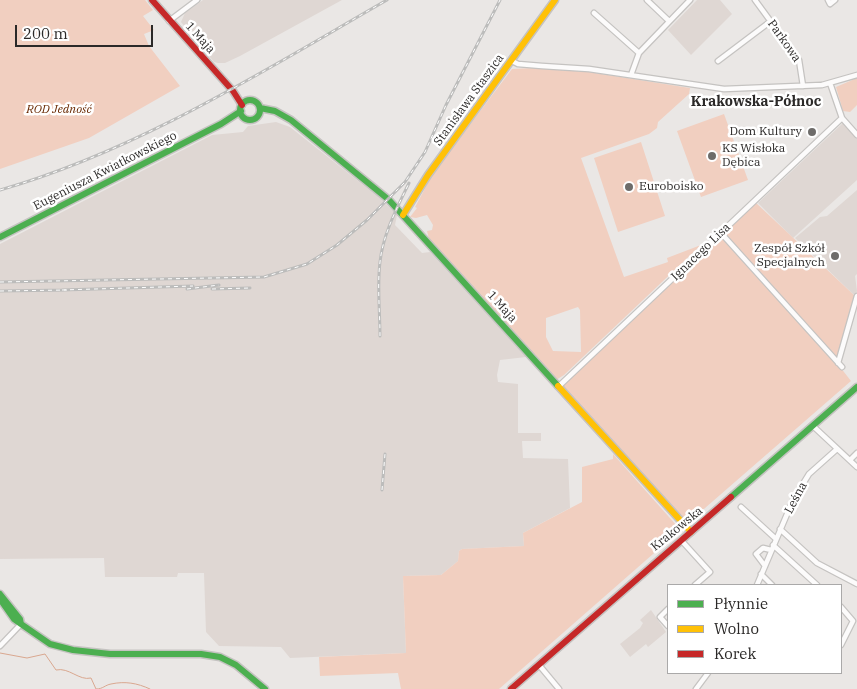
<!DOCTYPE html>
<meta charset="utf-8">
<style>
body{margin:0}
#map{position:relative;width:857px;height:689px;overflow:hidden;background:#eae7e5;font-family:"IBM Plex Serif",serif}
canvas{display:block}
.legend{position:absolute;left:667px;top:584px;width:175px;height:90px;box-sizing:border-box;background:#fff;border:1px solid #aaa9a9;margin:0;padding:6px 9px;list-style:none;font-size:15px;color:#2b2928}
.legend li{display:flex;align-items:center;gap:10px;height:25px}
.legend b{width:25px;border:1px solid #aaa9a9}
.scale{position:absolute;left:15px;top:25px;width:138px;height:22px;box-sizing:border-box;border:2px solid #2b2928;border-top:0;padding-left:6px;font-size:15px;line-height:18px;white-space:nowrap;color:#2b2928;-webkit-text-stroke:4px #fff;paint-order:stroke}
</style>
<div id="map">
<canvas width="857" height="689"></canvas>
<ul class="legend">
<li><b style="height:6px;background:#4caf50"></b>Płynnie</li>
<li><b style="height:6px;background:#ffc107"></b>Wolno</li>
<li><b style="height:6px;background:#c62828"></b>Korek</li>
</ul>
<div class="scale">200 m</div>
</div>
<script>
const ctx = document.querySelector('canvas').getContext('2d');
ctx.lineJoin = 'round';
function fill(path, color) { ctx.fillStyle = color; ctx.fill(path, 'evenodd'); }
function strokePath(path, color, width, dash) { ctx.strokeStyle = color; ctx.lineWidth = width; ctx.lineCap = dash ? 'butt' : 'round'; ctx.setLineDash(dash || []); ctx.stroke(path); }
function drawText(font, color, halo, rows, align = 'center') {
  ctx.font = font + ' "IBM Plex Serif",serif'; ctx.lineWidth = 5; ctx.setLineDash([]); ctx.textBaseline = 'middle'; ctx.strokeStyle = halo; ctx.fillStyle = color; for (const [text, x, y, turn = 0] of rows) {
    ctx.save(); ctx.translate(x, y); ctx.rotate((+turn || 0) * Math.PI / 180); ctx.textAlign = isNaN(turn) ? turn : align; if (halo) ctx.strokeText(text, 0, 0); ctx.fillText(text, 0, 0); ctx.restore();
  }
}
fill(new Path2D(`
 M203 0H342L240 56 225 63H218L214 62 181 22 185 13Z
 M697 0H720L732 14 691 55 668 30Z
 M276 122 290 127 381 199 397 215 395 225 422 253 430 252 526 357 500 360 497 375 498 382 518 384V433H541V441H522L523 458 568 459 570 508 523 533 524 546 462 549 459 551 458 561 441 575 403 576 406 653 290 658 281 647 219 646 206 632 204 573H178L177 577H105L104 558 0 559V244L212 135 243 132 248 126Z
 M843 123 857 139V180L793 238 758 203Z
 M857 190V274L855 276 857 291 855 296 795 238 820 217 827 216Z
 M651 610 666 632 648 647 646 644 630 657 620 644 640 628 643 623 640 620Z`), '#dfd7d3');
fill(new Path2D(`
 M0 0H145L153 10 143 16 154 30 144 34 149 46 180 86 89 138 0 169Z
 M534 68 589 72 690 88 689 94 658 122 657 128 649 134 581 158 624 277 668 262 667 258 701 245 564 375 556 380 429 239 427 231 432 230 433 225 427 215 416 218 410 217 417 208 415 207 434 172 512 69ZM578 307 580 310 581 352 553 351 546 337V318Z
 M857 78V105L850 112 843 111 836 87Z
 M724 114 748 180 701 197 677 131Z
 M641 142 665 216 618 232 594 158Z
 M755 202 855 296 837 363 851 381 697 515 686 521 563 386Z
 M613 454 677 526V533L499 689H401L398 673 320 676 319 657 406 653 403 576 441 575 458 561 459 551 462 549 524 546 523 533 582 502V467L613 459Z`), '#f1cfc0');
strokePath(new Path2D(`
 M0 653 27 658 45 654 56 670C69 667 79 681 91 678L96 689C103 689 105 685 111 684 125 681 137 683 150 689`), '#d9a78f', 1);
const street = new Path2D(`
 M647 0 669 21
 M755 0 799 60 803 86
 M828 0 830 4 835 0
 M594 13 639 53
 M169 21 197 0
 M512 61 518 64 542 66 589 69 724 89 822 85 857 75
 M718 61 771 21
 M631 75 639 53 690 0
 M830 83 842 118 857 135
 M721 233 842 367
 M838 363 857 296
 M559 386 842 118
 M813 426 857 467
 M850 460 857 453
 M741 507 776 539
 M780 529 817 563 857 584
 M681 540 710 572 695 585
 M773 545 817 585
 M765 566 756 554 763 548 771 550
 M761 574 772 585
 M757 585 793 500 809 474 837 449
 M841 607 853 621 841 645
 M668 609 660 617 668 626
 M0 646 21 624
 M539 665 559 689
 M696 689 708 673`);
const fast = new Path2D(`
 M240 110a10 10 0 1 1 20 0a10 10 0 1 1-20 0Z
 M260 108 275 111 291 120 389 200 558 386
 M0 237 221 124 241 111
 M731 497 857 387
 M0 594 20 619 21 624 14 619 0 599
 M21 624 50 644 73 650 110 654H201L220 657 236 665 265 689`);
const slow = new Path2D(`
 M403 215 428 175 555 0
 M558 386 691 532`);
const jam = new Path2D(`
 M152 0 233 91 242 105
 M511 689 731 497`);
strokePath(street, '#c5c3c1', 7);
strokePath(fast, '#c5c3c1', 9);
strokePath(slow, '#c5c3c1', 9);
strokePath(jam, '#c5c3c1', 9);
strokePath(street, '#fcfbfb', 4.5);
strokePath(fast, '#4caf50', 6);
strokePath(slow, '#ffc107', 6);
strokePath(jam, '#c62828', 6);
const rail = new Path2D(`
 M0 190C139 150 263 71 387 0
 M0 282 264 277 307 264 337 245 367 220 405 182 425 152 446 105 500 0
 M187 289 219 285
 M212 289 250 288
 M62 290 193 286
 M0 291 67 290
 M380 336C380 312 377 286 380 262 383 234 397 208 409 183
 M382 490 385 454`);
strokePath(rail, '#bcbcbb', 3);
strokePath(rail, '#fff', 1, [4]);
for (const [x, y, r, color] of [
 [812,132,5,"#6e6c6a"],
 [712,156,5,"#6e6c6a"],
 [629,187,5,"#6e6c6a"],
 [835,256,5,"#6e6c6a"]
]) { const dot = new Path2D(); dot.arc(x, y, r, 0, 2 * Math.PI); ctx.fillStyle = color; ctx.fill(dot); strokePath(dot, '#fff', 2); }
drawText('12px', '#2b2928', '#fff', [
 ["1 Maja",200,38,48],
 ["Parkowa",784,41,55],
 ["Stanisława Staszica",469,100,-54],
 ["Eugeniusza Kwiatkowskiego",105,171,-27],
 ["Ignacego Lisa",701,252,-44],
 ["1 Maja",502,307,48],
 ["Leśna",796,498,-62],
 ["Krakowska",677,529,-39]
]);
drawText('italic 12px', '#682800', '#fff', [
 ["ROD Jedność",59,110]
]);
drawText('12px', '#2b2928', '#fff', [
 ["Dom Kultury",802,132],
 ["KS Wisłoka",722,149,"left"],
 ["Dębica",722,163,"left"],
 ["Euroboisko",639,187,"left"],
 ["Zespół Szkół",825,249],
 ["Specjalnych",825,263]
], 'right');
drawText('bold 14px', '#2b2928', '#fff', [
 ["Krakowska-Północ",756,102]
]);
</script>
